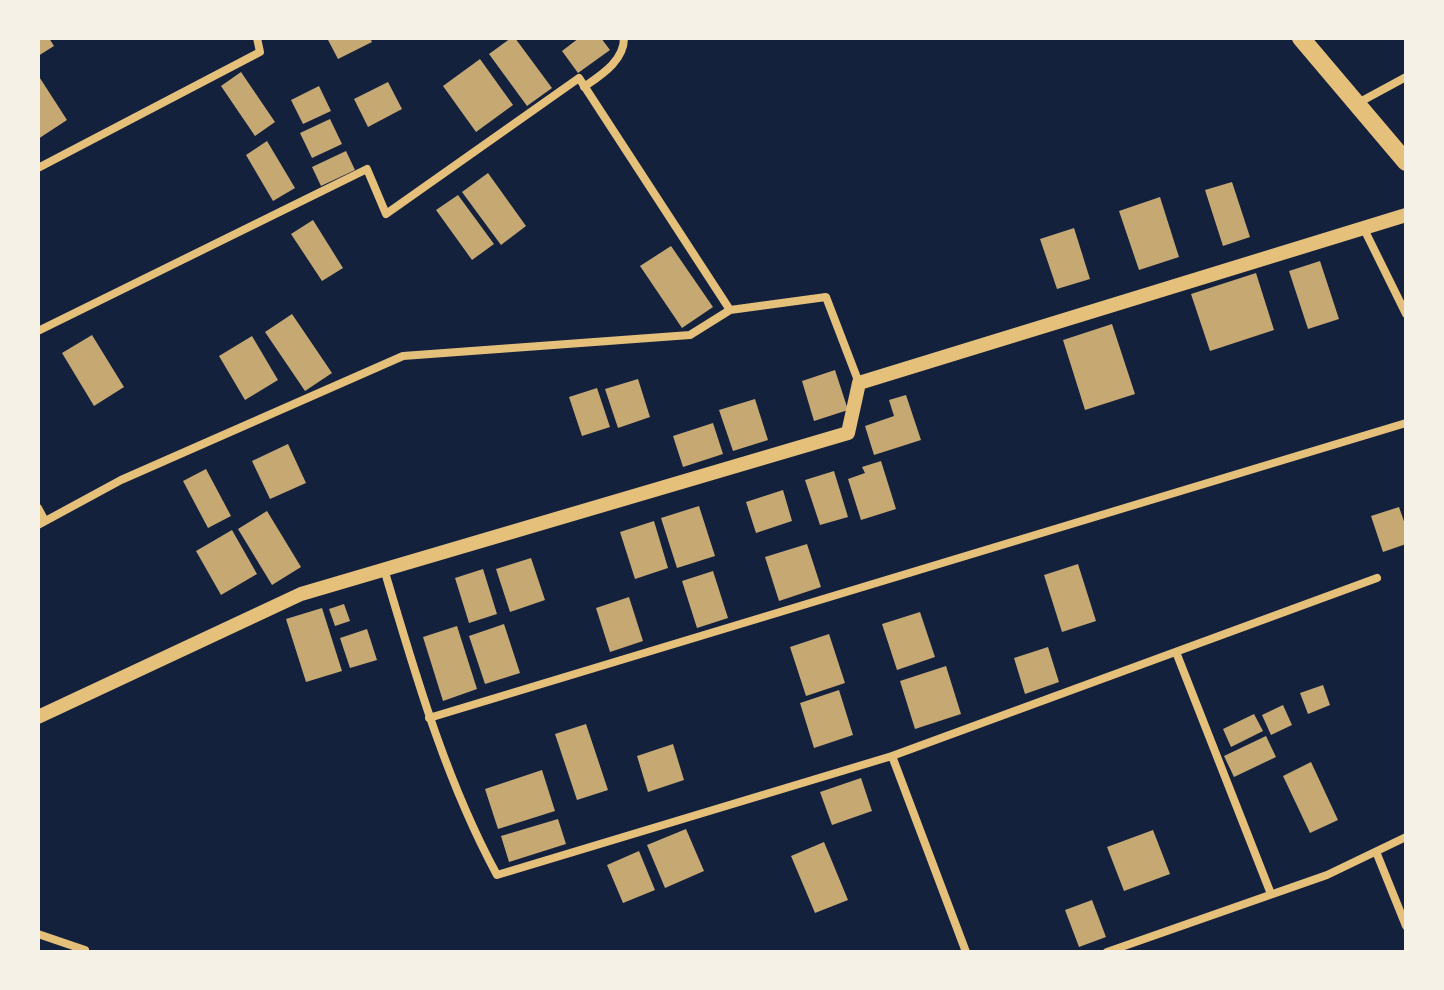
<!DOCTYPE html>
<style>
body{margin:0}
#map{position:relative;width:1444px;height:990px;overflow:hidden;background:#14213d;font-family:Georgia,serif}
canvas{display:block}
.frame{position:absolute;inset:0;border:40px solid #f6f1e7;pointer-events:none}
</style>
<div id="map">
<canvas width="1444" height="990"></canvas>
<div class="frame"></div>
</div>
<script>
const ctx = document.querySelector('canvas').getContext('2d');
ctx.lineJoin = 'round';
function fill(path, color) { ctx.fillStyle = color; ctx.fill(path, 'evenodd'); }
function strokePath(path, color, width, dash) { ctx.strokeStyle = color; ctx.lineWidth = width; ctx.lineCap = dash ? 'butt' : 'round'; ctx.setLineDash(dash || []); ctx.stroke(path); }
fill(new Path2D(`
 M38 38H49L54 46 38 56Z
 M327 38H370L372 42 338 59Z
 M511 38H515L552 88 527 106 489 54Z
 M579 38H601L610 50 578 73 562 51Z
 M480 59 513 105 476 132 443 86Z
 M241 72 275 122 255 136 221 86Z
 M38 75 67 120 38 139Z
 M388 82 402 109 368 127 354 99Z
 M319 86 331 111 303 124 291 100Z
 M330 119 342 144 312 158 300 133Z
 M267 141 295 188 273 201 246 155Z
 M346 151 355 170 321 186 312 167Z
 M488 173 526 226 501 245 462 192Z
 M1232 182 1250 237 1223 246 1205 190Z
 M458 195 494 244 472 260 436 210Z
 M1160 197 1179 257 1139 270 1119 211Z
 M313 220 343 268 322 281 291 234Z
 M1074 228 1090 279 1057 289 1040 239Z
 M671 246 713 307 682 328 640 266Z
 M1320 261 1339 319 1308 329 1289 271Z
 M1256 273 1274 330 1210 351 1191 294Z
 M292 314 332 373 305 391 265 332Z
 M1112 324 1135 394 1085 410 1063 340Z
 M92 335 124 387 94 406 62 353Z
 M252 336 278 380 245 400 219 356Z
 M835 370 848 410 814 421 802 381Z
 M638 379 650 417 618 428 605 389Z
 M597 388 610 427 582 436 569 397Z
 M906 395 921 440 874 455 865 426 894 416 889 400Z
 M755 399 768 440 733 451 719 410Z
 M713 423 723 454 683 467 673 436Z
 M288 444 306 483 270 499 252 461Z
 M881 461 896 509 861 520 848 479 865 473 862 467Z
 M206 469 231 516 208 528 183 481Z
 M834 471 848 517 820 525 805 480Z
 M783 490 792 521 756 533 746 502Z
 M699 506 715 556 677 568 661 518Z
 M1399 507 1406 527V544L1383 552 1371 516Z
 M267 511 301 567 272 585 238 529Z
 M654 521 668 568 635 579 620 532Z
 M232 530 257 574 221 595 196 551Z
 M807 544 821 587 779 601 765 557Z
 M531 558 545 600 510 612 496 569Z
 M1078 564 1096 621 1062 632 1044 575Z
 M483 569 497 614 469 623 455 578Z
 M713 571 728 618 697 628 682 581Z
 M629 597 643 641 610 652 596 608Z
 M344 604 350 621 335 626 329 609Z
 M322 608 342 671 306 682 286 619Z
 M920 612 935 657 897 670 882 624Z
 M504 624 520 673 485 684 469 636Z
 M457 626 477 689 443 701 423 637Z
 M367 629 377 660 350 668 340 638Z
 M829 634 845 683 806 696 790 647Z
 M1048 647 1059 682 1025 694 1014 658Z
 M946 666 961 714 915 729 900 681Z
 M1323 685 1330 705 1308 714 1300 693Z
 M839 690 853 735 814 748 800 703Z
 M1283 705 1292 725 1271 735 1262 715Z
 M1254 714 1263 731 1231 747 1223 729Z
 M586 724 608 790 577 800 555 734Z
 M1266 736 1276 757 1234 777 1224 756Z
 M673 744 684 780 648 792 637 756Z
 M1311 762 1338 820 1310 833 1283 776Z
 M542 770 555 811 498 829 485 789Z
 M861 778 872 811 832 825 820 792Z
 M558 819 566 844 509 862 501 836Z
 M686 829 704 871 665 888 647 845Z
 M1153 830 1170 874 1124 891 1107 847Z
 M824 842 848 900 815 913 791 856Z
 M639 851 655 890 623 903 607 865Z
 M1092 900 1106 937 1079 947 1065 910Z`), '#c6a872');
strokePath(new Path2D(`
 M584 87C601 75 624 61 624 38
 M1358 103 1406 77
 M38 168 260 52 257 38
 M1364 229 1406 314
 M38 331 367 169 386 214 579 78 730 310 826 297 859 383
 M38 508 45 521
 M38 525 121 480 403 356 690 335 730 310
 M384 569C415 673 445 779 497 875L892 756 1377 578
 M1176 652 1271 894
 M429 718 1406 423
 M892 756 966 952
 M1377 854 1406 926
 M38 934 85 950
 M1107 952 1327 875 1406 837`), '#e5c07b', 8);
strokePath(new Path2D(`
 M38 717 301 594 848 433 859 383 1406 215`), '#e5c07b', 14);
strokePath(new Path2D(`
 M1301 38 1406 162`), '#e5c07b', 18);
</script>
